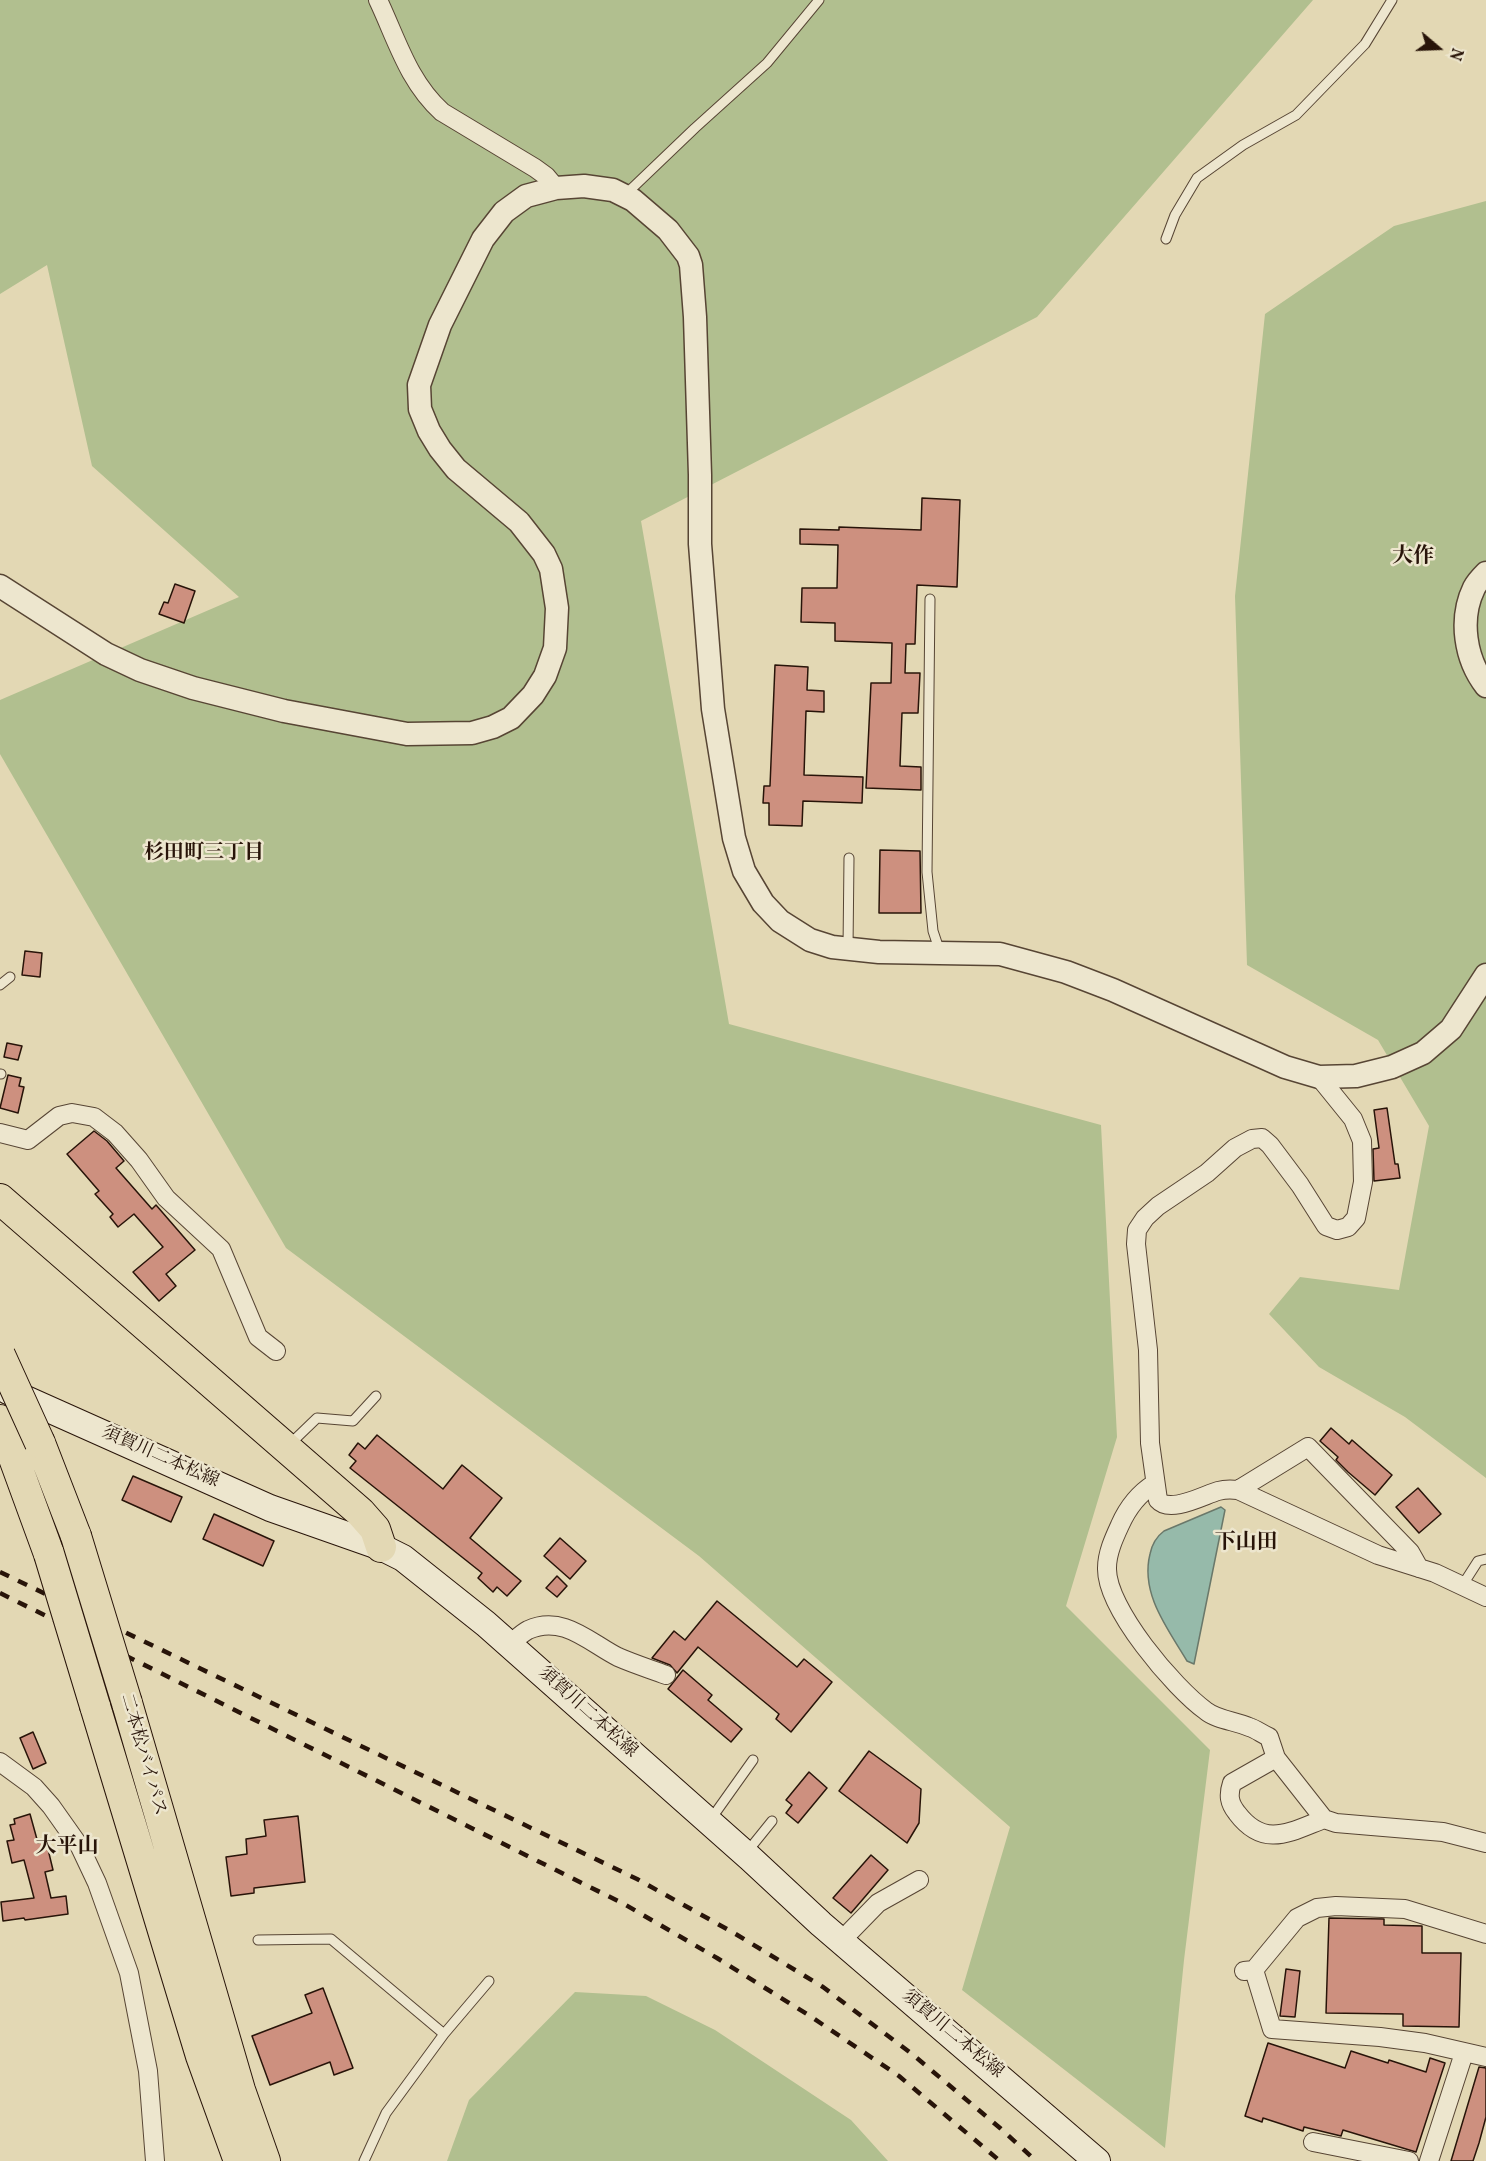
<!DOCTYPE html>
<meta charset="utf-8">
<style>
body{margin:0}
#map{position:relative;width:1486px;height:2161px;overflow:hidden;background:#e3d8b4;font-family:Vollkorn,serif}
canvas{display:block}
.north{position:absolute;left:1408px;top:18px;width:60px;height:60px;-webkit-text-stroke:4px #ede6ce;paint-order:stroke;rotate:109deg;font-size:16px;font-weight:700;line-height:24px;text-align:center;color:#281409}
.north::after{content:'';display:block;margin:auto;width:21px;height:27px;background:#281409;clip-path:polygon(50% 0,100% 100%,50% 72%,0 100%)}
</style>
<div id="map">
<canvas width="1486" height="2161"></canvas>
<div class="north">N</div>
</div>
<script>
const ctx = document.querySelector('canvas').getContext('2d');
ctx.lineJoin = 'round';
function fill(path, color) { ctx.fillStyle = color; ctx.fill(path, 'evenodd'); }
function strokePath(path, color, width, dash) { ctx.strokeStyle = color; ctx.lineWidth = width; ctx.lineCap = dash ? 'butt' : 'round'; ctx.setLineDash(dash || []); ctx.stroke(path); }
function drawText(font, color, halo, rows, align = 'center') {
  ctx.font = font + ' Vollkorn,"Noto Serif JP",serif'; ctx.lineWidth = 5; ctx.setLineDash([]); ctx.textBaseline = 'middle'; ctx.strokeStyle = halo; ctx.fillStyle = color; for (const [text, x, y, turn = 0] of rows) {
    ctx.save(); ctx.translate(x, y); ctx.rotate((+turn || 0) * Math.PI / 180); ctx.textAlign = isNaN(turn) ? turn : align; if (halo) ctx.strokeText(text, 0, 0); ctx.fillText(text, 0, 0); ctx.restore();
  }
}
fill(new Path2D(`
 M0 0H1313L1037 317 641 521 729 1024 1101 1125 1117 1437 1066 1606 1210 1750 1184 1960 1165 2148 962 1990 1010 1827 699 1556 286 1248 0 754V700L239 597 92 466 47 265 0 294Z
 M1486 201V1478L1405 1417 1319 1367 1269 1314 1300 1277 1399 1290 1429 1126 1378 1040 1247 965 1235 596 1265 314 1394 226Z
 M575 1992 646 1996 715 2030 851 2120 888 2161H447L469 2100Z`), '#b1bf8f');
const water = new Path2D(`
 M1221 1507 1225 1510 1194 1664 1187 1661C1168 1629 1140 1594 1150 1554 1152 1544 1156 1537 1164 1531Z`);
fill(water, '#96baaa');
strokePath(water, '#6a786a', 1.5);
const building = new Path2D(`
 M922 498 960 500 957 587 917 585 915 644H906L905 673H920L918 713H902L900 766 921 767V790L866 788 871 683H891L892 643 835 641V623L801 622 802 588H837L838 545 800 544V529L839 530V527L921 530Z
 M175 584 195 591 184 623 159 614 164 602 168 603Z
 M775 665 808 667 807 690 824 691V712L806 711 804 775 863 777 862 803 803 801 802 826 769 825V803H763L764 786H770Z
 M880 850 920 851 921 913H879Z
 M25 951 42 953 40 977 22 975Z
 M7 1043 22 1046 18 1060 4 1057Z
 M8 1075 21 1078 19 1086 24 1087 18 1113 0 1108Z
 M1387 1108 1395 1164H1398L1400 1178 1374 1181 1373 1149 1379 1148 1374 1110Z
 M94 1131 107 1141 124 1161 116 1168 152 1209 156 1205 195 1250 166 1274 176 1286 159 1301 133 1272 163 1247 134 1214 118 1227 110 1217 113 1214 95 1194 99 1191 67 1154Z
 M1331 1428 1349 1444 1352 1440 1392 1475 1375 1495 1348 1472 1336 1460 1338 1457 1320 1441Z
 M377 1435 443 1489 462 1465 502 1498 470 1538 521 1581 507 1596 497 1587 493 1592 478 1578 482 1573 350 1468 356 1461 349 1455 358 1443 365 1449Z
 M133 1476 182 1497 171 1522 122 1500Z
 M1418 1488 1441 1514 1419 1533 1396 1507Z
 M214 1514 274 1541 263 1566 203 1539Z
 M560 1538 586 1561 570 1579 544 1556Z
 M557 1576 567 1586 557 1597 546 1588Z
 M717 1601 797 1667 804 1659 832 1682 791 1732 776 1719 779 1714 698 1647 677 1673 670 1665 652 1658 674 1631 685 1640Z
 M683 1670 712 1695 708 1700 742 1729 731 1742 668 1689Z
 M33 1732 46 1763 33 1769 20 1738Z
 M869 1751 921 1789 919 1823 907 1843 839 1791Z
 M809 1772 827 1788 798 1823 786 1813 792 1805 786 1800Z
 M30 1814 38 1843 46 1841 53 1870 45 1872 51 1898 66 1896 68 1914 25 1920 24 1918 3 1921 1 1902 34 1898 24 1860 12 1863 7 1841 14 1840 10 1825 15 1824 14 1819Z
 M298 1816 305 1882 254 1888V1893L231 1896 226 1857 247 1854 246 1839 266 1836 264 1820Z
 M871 1855 888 1870 851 1913 833 1898Z
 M1329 1918 1384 1919V1925L1422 1926V1953H1461L1459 2027 1403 2026V2014L1326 2013Z
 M1286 1969 1300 1971 1295 2017 1280 2016Z
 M323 1988 353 2068 334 2075 330 2062 270 2085 252 2036 312 2013 305 1995Z
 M1268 2043 1345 2068 1351 2051 1388 2063 1389 2060 1426 2072 1430 2058 1445 2063 1416 2152 1343 2130 1341 2136 1304 2127 1303 2131 1263 2118 1262 2122 1245 2116Z
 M1479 2067 1486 2068V2117L1479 2143 1473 2161H1451Z`);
fill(building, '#cd907f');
strokePath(building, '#281409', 1.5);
const service = new Path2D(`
 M626 194 695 128 767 63 819 0
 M1166 239 1175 215 1197 178 1243 145 1296 115 1365 44 1392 0
 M930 599 927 872 933 931 940 952
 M848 948 849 858
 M0 985 10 977
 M0 1074H1
 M290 1444 317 1418 353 1421 376 1396
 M1462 1586 1478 1561 1486 1559
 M711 1819 753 1760
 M747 1852 772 1821
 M258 1940 331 1939 444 2034 386 2113 364 2161
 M444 2034 489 1981`);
const minor = new Path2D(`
 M378 0C397 40 408 81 442 112L535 168 546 176 556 188
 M1319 1077 1353 1119 1362 1141 1363 1182 1356 1218 1348 1227 1337 1230 1326 1226 1300 1185 1270 1145 1262 1138 1252 1139 1235 1148 1207 1173 1158 1206 1145 1218 1137 1230 1136 1244 1148 1350 1150 1443 1158 1500C1170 1514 1204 1495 1218 1491 1225 1489 1231 1489 1238 1490L1378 1555 1435 1573 1486 1597
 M0 1133 28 1140 59 1116 72 1113 94 1117 115 1133 139 1160 166 1198 221 1249 258 1337 276 1351
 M1154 1484C1138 1494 1128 1507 1120 1525 1114 1538 1107 1553 1107 1568 1106 1608 1174 1688 1206 1711 1217 1720 1236 1721 1249 1727 1256 1729 1262 1734 1269 1737L1276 1758 1324 1819 1336 1823 1443 1832 1486 1843
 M1238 1490 1308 1447 1410 1552 1419 1568
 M510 1644C515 1640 522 1633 528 1630 563 1614 590 1643 618 1657 634 1664 650 1669 666 1675
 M1276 1758 1232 1783C1228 1795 1229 1803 1237 1813 1264 1849 1290 1832 1324 1819
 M0 1762 34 1787 51 1806 80 1847 97 1883 129 1973 148 2071 155 2161
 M841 1941 878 1903 919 1880
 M1254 1970 1272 2029 1380 2037 1425 2043 1486 2057
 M1244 1971 1254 1970 1297 1918 1317 1908 1336 1906 1405 1909 1486 1934
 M1313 2142 1409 2161
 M1429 2161 1464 2053`);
const tertiary = new Path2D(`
 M1486 573C1482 577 1477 582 1474 588 1459 619 1465 659 1486 686
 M0 586 106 654 140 670 193 688 284 711 407 734 472 733 493 727 511 718 533 695 545 676 555 648 557 608 551 569 544 554 519 522 456 469 440 449 429 431 420 409 419 385 440 325 483 239 504 212 526 196 556 188 584 186 613 190 633 200 668 230 688 256 691 265 695 317 700 475V544L713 709 734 838 744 871 763 903 780 921 810 940 832 947 879 952 1000 954 1066 972 1113 990 1285 1067 1319 1077 1356 1076 1392 1067 1423 1053 1451 1029 1486 975`);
const secondary = new Path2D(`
 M8 1391 270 1508 381 1547 403 1558 486 1624 750 1858 821 1924 1097 2161`);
const trunk = new Path2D(`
 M0 1199 360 1512 375 1529 381 1547
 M0 1420 49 1554
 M40 1443 76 1536
 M127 1703 240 2090 265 2161
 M95 1706 201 2056 239 2161`);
strokePath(service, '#574534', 11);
strokePath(minor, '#574534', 20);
strokePath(tertiary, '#574534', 25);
strokePath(secondary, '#281409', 28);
strokePath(trunk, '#281409', 32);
strokePath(service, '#ede6ce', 9);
strokePath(minor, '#ede6ce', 18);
strokePath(tertiary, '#ede6ce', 22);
strokePath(secondary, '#ede6ce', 26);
strokePath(trunk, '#e3d8b4', 30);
strokePath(new Path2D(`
 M0 1572 637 1879 734 1933 823 1987 912 2054 1000 2128 1036 2161
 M0 1593 624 1904 717 1958 810 2016 899 2076 1000 2161`), '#281409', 4.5, [10, 10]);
const trunkBridge = new Path2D(`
 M0 1355 40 1443
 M76 1536 127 1703
 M49 1554 95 1706`);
strokePath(trunkBridge, '#281409', 32, []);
strokePath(trunkBridge, '#e3d8b4', 30);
drawText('18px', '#281409', '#ede6ce', [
 ["須賀川二本松線",160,1458,24],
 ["須賀川二本松線",587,1713,42],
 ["二本松バイパス",142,1755,74],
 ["須賀川二本松線",952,2035,40]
]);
drawText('bold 20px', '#281409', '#ede6ce', [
 ["杉田町三丁目",204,854]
]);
drawText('bold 21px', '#281409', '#ede6ce', [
 ["大作",1413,558],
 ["下山田",1246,1544],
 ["大平山",67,1848]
]);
</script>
